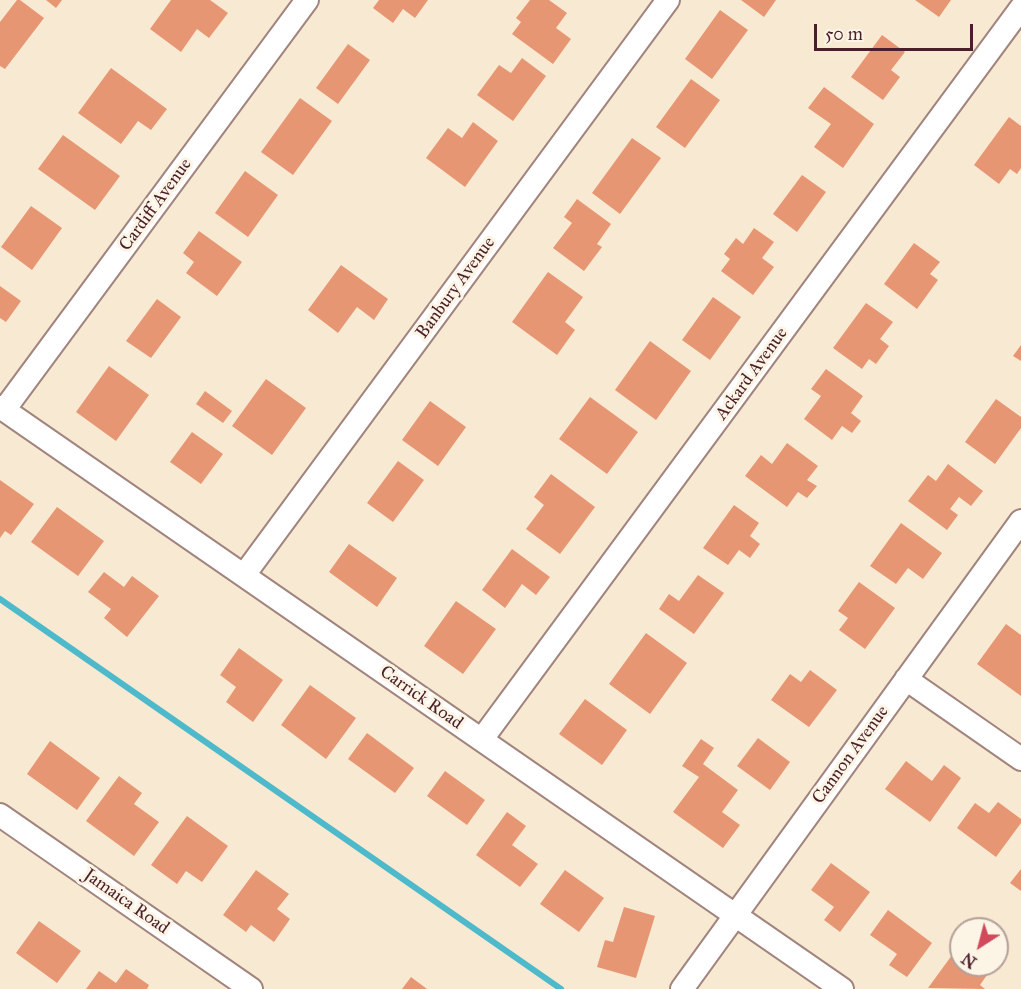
<!DOCTYPE html>
<style>
body{margin:0}
#map{position:relative;width:1021px;height:989px;overflow:hidden;background:#f8e9d2;font-family:"IM FELL Great Primer",serif}
canvas{display:block}
.north{position:absolute;left:949px;top:917px;width:60px;height:60px;box-sizing:border-box;background:#fcf5e5;border:2px solid #b59f9b;border-radius:50%;rotate:216deg;font-size:16px;font-weight:700;line-height:24px;text-align:center;color:#4a1f2b}
.north::after{content:'';display:block;margin:auto;width:21px;height:27px;background:#d1495b;clip-path:polygon(50% 0,100% 100%,50% 72%,0 100%)}
.scale{position:absolute;left:814px;top:24px;width:159px;height:27px;box-sizing:border-box;border:3px solid #4a1f2b;border-top:0;padding-left:8px;font-size:18px;line-height:21px;white-space:nowrap;color:#4a1f2b;-webkit-text-stroke:4px #fcf5e5;paint-order:stroke}
</style>
<div id="map">
<canvas width="1021" height="989"></canvas>
<div class="north">N</div>
<div class="scale">50 m</div>
</div>
<script>
const ctx = document.querySelector('canvas').getContext('2d');
ctx.lineJoin = 'round';
function strokePath(path, color, width, dash) { ctx.strokeStyle = color; ctx.lineWidth = width; ctx.lineCap = dash ? 'butt' : 'round'; ctx.setLineDash(dash || []); ctx.stroke(path); }
function fill(path, color) { ctx.fillStyle = color; ctx.fill(path, 'evenodd'); }
function drawText(font, color, halo, rows, align = 'center') {
  ctx.font = font + ' "IM FELL Great Primer",serif'; ctx.lineWidth = 6; ctx.setLineDash([]); ctx.textBaseline = 'middle'; ctx.strokeStyle = halo; ctx.fillStyle = color; for (const [text, x, y, turn = 0] of rows) {
    ctx.save(); ctx.translate(x, y); ctx.rotate((+turn || 0) * Math.PI / 180); ctx.textAlign = isNaN(turn) ? turn : align; if (halo) ctx.strokeText(text, 0, 0); ctx.fillText(text, 0, 0); ctx.restore();
  }
}
strokePath(new Path2D(`
 M0 599 561 989`), '#4db9ca', 6);
fill(new Path2D(`
 M17 0H20L44 18 5 69 0 66V22Z
 M46 0H62L56 8Z
 M171 0H210L228 13 209 38 197 29 181 52 150 29Z
 M379 0H428L415 18 403 9 393 23 373 8Z
 M530 0H549L567 13 556 28 571 39 553 64 512 34 521 22 516 18Z
 M741 0H776L764 17Z
 M915 0H951L939 17Z
 M720 10 748 30 712 79 685 59Z
 M882 35 905 52 891 70 900 77 883 100 851 77Z
 M348 44 370 60 338 104 316 88Z
 M522 58 546 76 513 121 477 95 499 65 511 73Z
 M111 68 167 109 151 130 138 121 121 144 78 113Z
 M691 79 720 100 685 148 656 127Z
 M824 87 874 124 843 168 814 147 831 124 808 108Z
 M300 98 332 121 293 175 261 152Z
 M1009 117 1021 126V168L1017 174 1010 169 999 184 974 165Z
 M473 122 498 141 465 187 426 158 448 128 462 138Z
 M63 135 120 176 95 210 38 169Z
 M632 138 661 158 620 214 592 193Z
 M245 171 278 195 248 237 215 213Z
 M802 175 826 192 797 232 773 214Z
 M577 199 611 224 597 244 602 247 584 271 553 248 572 223 564 217Z
 M31 206 62 228 32 270 1 247Z
 M754 228 774 242 762 258 774 267 753 295 721 271 730 259 724 254 736 238 743 244Z
 M199 231 242 262 217 296 186 273 194 262 183 253Z
 M914 243 940 262 930 274 938 280 917 309 884 284Z
 M341 265 388 299 374 320 357 307 338 333 308 310Z
 M548 272 583 297 565 322 575 330 557 355 512 322Z
 M0 286 21 301 6 322 0 318Z
 M713 297 741 317 710 360 682 340Z
 M157 299 181 317 151 358 126 341Z
 M866 303 893 322 880 339 889 346 876 364 869 359 862 369 833 348Z
 M650 341 691 371 656 420 615 390Z
 M1021 345V361L1013 356Z
 M109 366 149 395 116 441 76 412Z
 M826 369 863 396 851 413 861 421 852 433 842 426 832 440 804 419 821 396 811 389Z
 M266 379 306 408 272 455 232 426Z
 M205 391 232 411 223 423 196 404Z
 M590 397 638 432 607 474 559 439Z
 M996 399 1021 417V428L995 464 965 442Z
 M430 401 466 427 438 466 402 440Z
 M192 432 223 454 201 484 170 462Z
 M787 443 818 466 807 480 817 486 807 498 798 492 787 507 745 476 761 455 772 464Z
 M398 461 424 480 393 522 367 503Z
 M948 464 983 491 971 506 959 497 950 509 958 515 947 530 908 501 928 475 936 481Z
 M551 474 595 507 560 554 526 529 544 505 534 497Z
 M0 480 34 504 11 535 5 531 0 538Z
 M734 505 759 523 750 536 760 544 750 558 739 550 728 565 703 548Z
 M57 507 104 541 78 576 31 542Z
 M901 523 942 553 923 579 908 568 896 584 870 566Z
 M349 544 397 578 377 607 329 572Z
 M512 549 550 577 536 595 522 584 505 608 482 590Z
 M104 572 124 587 132 576 159 596 127 637 104 618 111 609 88 592Z
 M698 575 724 593 694 634 659 609 669 594 679 601Z
 M859 582 895 608 865 649 839 630 848 618 838 611Z
 M456 601 496 629 463 674 424 646Z
 M1006 624 1021 635V696L977 664Z
 M646 633 687 663 650 714 609 684Z
 M239 648 283 680 253 722 226 702 236 687 220 675Z
 M810 670 837 690 809 727 771 700 790 674 801 682Z
 M310 685 356 718 326 759 281 725Z
 M585 699 627 730 602 765 559 734Z
 M367 733 414 768 395 793 348 759Z
 M758 738 790 762 770 790 737 766Z
 M701 739 714 748 703 764 738 790 722 812 740 825 723 848 673 812 699 777 682 766Z
 M50 741 100 778 77 810 27 774Z
 M906 761 932 781 944 765 961 778 930 822 885 789Z
 M445 771 485 800 467 825 427 796Z
 M119 776 142 793 134 804 159 822 134 856 86 821Z
 M998 802 1021 819V823L996 857 957 828 975 803 989 813Z
 M507 812 526 826 512 845 538 864 520 887 476 855Z
 M187 816 228 846 202 882 186 871 177 884 151 865Z
 M831 863 870 892 840 932 824 920 834 907 811 890Z
 M1021 869V891L1010 883Z
 M256 870 289 894 277 909 290 919 274 942 251 925 246 932 223 915Z
 M565 870 604 898 579 932 540 904Z
 M624 907 655 916 636 978 597 967 605 940 613 942Z
 M888 910 932 943 907 977 889 965 897 954 870 935Z
 M39 921 81 951 57 983 16 953Z
 M955 951 961 955V965H974L987 975 980 985 985 989 928 988Z
 M126 969 149 985 147 989H86L99 971 116 983Z
 M411 977 427 989H402Z`), '#e79673');
const minor = new Path2D(`
 M0 407 842 989
 M4 410 307 0
 M244 575 668 0
 M906 679 1021 759
 M482 739 1021 8
 M0 815 251 989
 M682 989 1021 521`);
strokePath(minor, '#a1847e', 26);
strokePath(minor, '#fff', 22);
drawText('18px', '#4a1f2b', '#fcf5e5', [
 ["Cardiff Avenue",156,205,-54],
 ["Banbury Avenue",456,288,-54],
 ["Ackard Avenue",752,374,-54],
 ["Carrick Road",421,698,35],
 ["Cannon Avenue",851,755,-54],
 ["Jamaica Road",126,902,35]
]);
</script>
